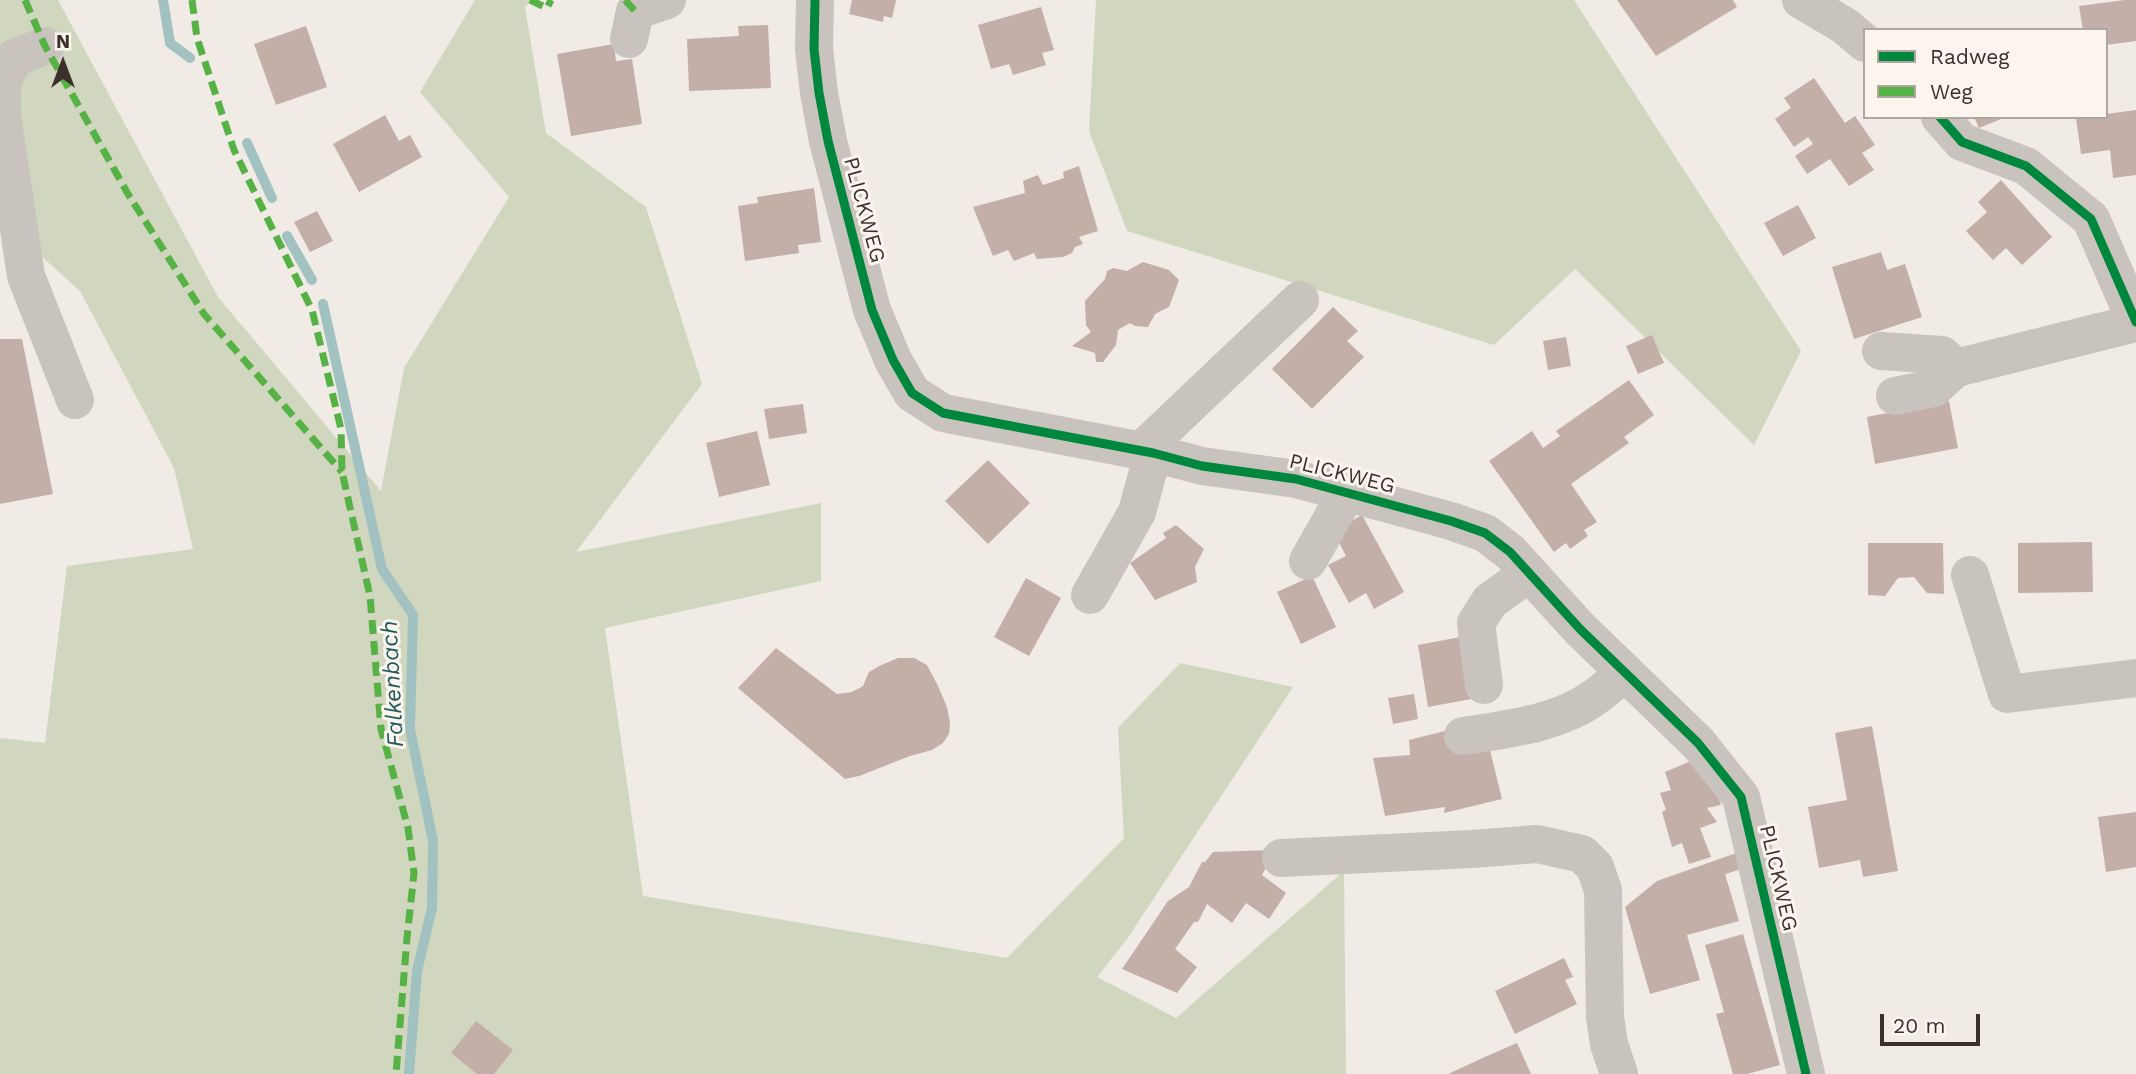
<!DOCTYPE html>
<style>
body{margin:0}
#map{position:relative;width:2136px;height:1074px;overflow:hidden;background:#f0ebe5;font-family:"Work Sans",sans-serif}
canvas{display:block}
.legend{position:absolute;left:1863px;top:28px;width:245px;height:91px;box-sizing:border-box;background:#fbf5ee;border:2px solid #aea6a0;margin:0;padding:9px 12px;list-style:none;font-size:21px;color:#3b302b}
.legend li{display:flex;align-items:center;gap:14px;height:35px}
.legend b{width:35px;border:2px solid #aea6a0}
.north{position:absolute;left:28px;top:28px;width:70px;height:70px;-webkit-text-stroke:5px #fbf5ee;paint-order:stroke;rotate:0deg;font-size:19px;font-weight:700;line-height:28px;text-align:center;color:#3b302b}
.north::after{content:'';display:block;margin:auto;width:24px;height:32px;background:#3b302b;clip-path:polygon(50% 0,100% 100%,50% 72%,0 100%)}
.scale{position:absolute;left:1880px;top:1014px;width:100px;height:32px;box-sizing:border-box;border:4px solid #3b302b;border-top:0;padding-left:9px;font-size:21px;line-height:24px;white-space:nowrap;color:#3b302b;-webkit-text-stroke:5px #fbf5ee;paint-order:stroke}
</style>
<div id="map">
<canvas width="2136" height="1074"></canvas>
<ul class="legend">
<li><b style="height:9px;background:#00873e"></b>Radweg</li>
<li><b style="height:9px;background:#57b246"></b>Weg</li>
</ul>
<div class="north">N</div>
<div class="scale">20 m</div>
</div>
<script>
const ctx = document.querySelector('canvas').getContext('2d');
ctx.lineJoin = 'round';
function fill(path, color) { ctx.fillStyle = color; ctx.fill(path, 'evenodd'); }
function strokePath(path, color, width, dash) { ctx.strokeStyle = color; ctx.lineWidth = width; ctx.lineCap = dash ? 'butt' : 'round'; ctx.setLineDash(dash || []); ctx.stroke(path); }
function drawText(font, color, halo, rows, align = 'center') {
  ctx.font = font + ' "Work Sans",sans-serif'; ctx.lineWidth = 6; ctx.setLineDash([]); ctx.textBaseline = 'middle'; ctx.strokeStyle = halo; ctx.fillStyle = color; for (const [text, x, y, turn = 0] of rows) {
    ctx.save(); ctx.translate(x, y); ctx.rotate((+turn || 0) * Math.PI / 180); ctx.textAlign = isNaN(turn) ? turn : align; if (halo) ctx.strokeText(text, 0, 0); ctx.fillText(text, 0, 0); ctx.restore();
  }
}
fill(new Path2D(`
 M0 0H58L218 297 381 491 404 368 509 197 420 92 475 0H532L525 7 546 133 646 207 702 384 576 552 821 503V581L605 628 643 896 1007 958 1124 838 1118 728 1180 663 1293 687 1127 939 1097 977 1176 1018 1344 871 1346 1074H0V738L45 743 67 566 193 549 174 468 80 291 0 219Z
 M1096 0H1574L1801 351 1754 445 1575 269 1494 345 1127 231 1089 131Z`), '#d1d6bf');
strokePath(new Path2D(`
 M163 0 170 43 190 58
 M247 143 272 198
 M287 236 312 280
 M323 304 382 569 413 615 410 729 433 841 432 908 417 971 409 1074`), '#a1c2c1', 10);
fill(new Path2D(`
 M852 0H896L892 18 884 16 883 22 849 14Z
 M1617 0H1733L1737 7 1656 56Z
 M2125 0H2136V41L2106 45V30H2083L2079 6Z
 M1041 7 1054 50 1042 53 1046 65 1013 75 1009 64 991 69 978 25Z
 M768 25 771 88 689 91 687 39 739 36 738 26Z
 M306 26 327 87 276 105 254 44Z
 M614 44 616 61 632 59 642 124 571 136 557 54Z
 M1814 78 1845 123 1855 116 1875 145 1862 153 1874 170 1849 186 1830 159 1807 174 1795 156 1813 144 1808 137 1794 147 1775 119 1791 108 1784 98Z
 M2136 110V175L2113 178 2110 150 2081 154 2076 118 2106 117V114Z
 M385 115 399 141 410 135 422 157 359 192 333 144Z
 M1974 117H2006L1979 128Z
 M1079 166 1098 231 1079 237 1083 244 1075 247 1072 253 1063 257 1037 259 1034 253 1014 261 1008 250 993 256 973 207 1025 193 1023 181 1038 175 1043 185 1064 178 1063 172Z
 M2001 180 2052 237 2022 265 2006 248 1993 260 1966 231 1987 212 1978 202Z
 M814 188 821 242 798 245 799 253 745 261 738 206 758 203 757 197Z
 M1798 205 1816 238 1783 256 1764 223Z
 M317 211 333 241 310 252 294 222Z
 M1881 252 1887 270 1905 264 1922 317 1854 339 1832 267Z
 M1143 262 1169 270 1179 280 1169 307 1155 314 1148 327 1135 326 1130 323 1118 330 1116 345 1103 362H1096L1095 353 1072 346 1091 332 1086 325 1085 301 1105 279 1107 271 1113 268 1127 271Z
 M1333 307 1358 331 1347 341 1364 357 1312 409 1272 369Z
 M1652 335 1664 363 1638 374 1626 346Z
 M1566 337 1571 366 1548 370 1543 341Z
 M0 339H22L53 494 0 504Z
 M1629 380 1654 415 1624 437 1629 443 1571 484 1597 522 1584 530 1588 536 1570 549 1566 543 1554 552 1489 461 1532 431 1543 448 1560 436 1556 431Z
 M1949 401 1958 448 1875 464 1867 417Z
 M803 404 807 433 769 439 764 409Z
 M757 431 770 485 719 497 706 443Z
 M988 460 1030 503 988 544 945 501Z
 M1362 515 1404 592 1374 609 1366 593 1349 603 1328 565 1346 556 1333 531Z
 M1176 525 1204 549 1195 567 1197 582 1155 600 1130 563 1166 538 1163 533Z
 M2092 542 2093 592 2018 593V543Z
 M1868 543H1943L1944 594 1927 593 1914 577 1898 578 1885 596 1868 595Z
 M1312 576 1336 627 1301 644 1277 592Z
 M1026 578 1061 598 1029 656 994 637Z
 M1471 635 1482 697 1428 707 1418 645Z
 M776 648 837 694 852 692 863 686 869 672 879 666 898 658H914L927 665 938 686 947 707 950 723 949 734 943 743 932 750 910 756 859 776 845 779 738 688Z
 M1414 694 1418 719 1393 724 1388 698Z
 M1872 726 1898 871 1863 877 1860 860 1819 868 1808 807 1847 800 1835 733Z
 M1449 730 1454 753 1489 746 1502 799 1444 813 1445 807 1385 816 1373 758 1410 755 1409 740Z
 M1696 759 1710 774 1721 805 1707 808 1717 822 1700 828 1711 857 1689 864 1682 843 1672 847 1662 812 1666 810 1660 793 1671 790 1665 772Z
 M2136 812V867L2106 872 2098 817Z
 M1275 850 1262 875 1286 893 1269 919 1246 903 1232 923 1207 904 1198 922H1194L1175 949 1197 967 1177 993 1122 969 1168 901 1189 887 1202 862H1205L1213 852Z
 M1742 851 1749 867 1725 874 1739 921 1687 935 1700 980 1650 994 1625 907 1657 881Z
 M1743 934 1780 1065 1747 1074H1733L1716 1014 1724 1012 1705 945Z
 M1564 958 1573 977 1565 980 1577 1004 1515 1034 1495 991Z
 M476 1021 513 1050 494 1074H477L451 1053Z
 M1517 1043 1531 1074H1448L1487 1056Z`), '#c3afa7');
strokePath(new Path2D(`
 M815 0 814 49 819 93 828 141 872 310 893 360 912 393 943 413 1153 453 1202 466 1296 479 1451 521 1485 533 1510 552 1580 629 1698 743 1741 797 1806 1074
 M1801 0 1845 26 1865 43
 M629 39 635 11 667 0
 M45 46 14 58 2 83V116L26 276 75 400
 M1940 117 1962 142 2026 166 2091 219 2136 322
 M1881 351 1942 355 1956 368
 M1895 396 1934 388 1956 368 2136 323
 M1141 451 1300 300
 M1308 561 1347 492
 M1970 575 2007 694 2136 678
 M1090 595 1137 512 1153 453
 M1484 685 1476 623 1490 601 1528 574
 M1463 736C1507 729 1558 724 1595 697 1605 690 1615 681 1625 672
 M1281 858 1472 849 1537 844 1582 854 1595 867 1603 890 1605 1017 1609 1044 1619 1074`), '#c9c3be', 38);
strokePath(new Path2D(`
 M25 0 45 46 128 194 204 314 342 472
 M192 0 197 38 234 150 312 310 341 429 342 472 370 596 381 729 408 828 414 873 407 938 396 1074
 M530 0 547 8 551 0
 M625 0 635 11`), '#57b246', 7, [14, 7]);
strokePath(new Path2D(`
 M815 0 814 49 819 93 828 141 872 310 893 360 912 393 943 413 1153 453 1202 466 1296 479 1451 521 1485 533 1510 552 1580 629 1698 743 1741 797 1806 1074
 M1940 117 1962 142 2026 166 2091 219 2136 322`), '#00873e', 9);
drawText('21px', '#3b302b', '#fbf5ee', [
 ["PLICKWEG",864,210,75],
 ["PLICKWEG",1342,474,14],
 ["PLICKWEG",1778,878,77]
]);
drawText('italic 23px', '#1f5a5e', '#fbf5ee', [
 ["Falkenbach",393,684,-93]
]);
</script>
